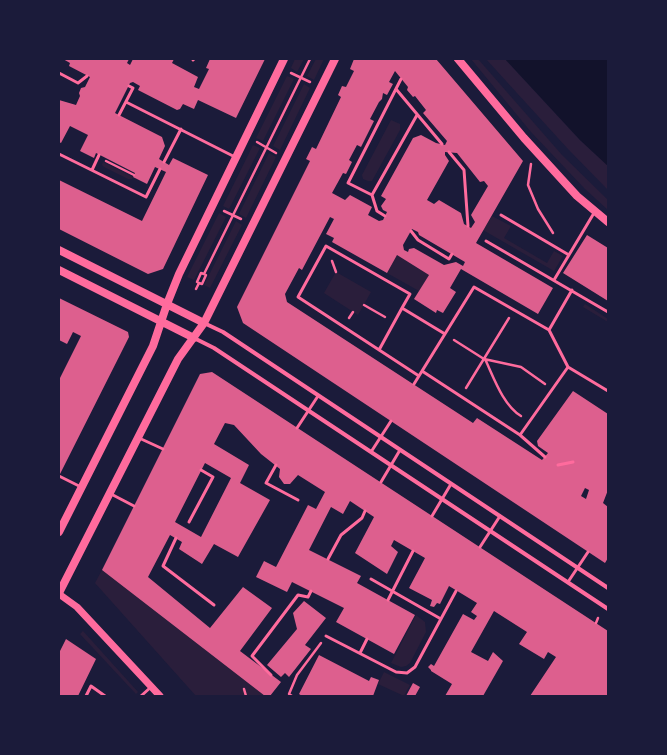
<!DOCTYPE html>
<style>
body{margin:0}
#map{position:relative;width:667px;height:755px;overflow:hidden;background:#1b1b3a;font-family:Raleway,sans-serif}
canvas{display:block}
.frame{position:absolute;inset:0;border:60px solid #1b1b3a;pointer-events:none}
</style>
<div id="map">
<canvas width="667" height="755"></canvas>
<div class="frame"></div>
</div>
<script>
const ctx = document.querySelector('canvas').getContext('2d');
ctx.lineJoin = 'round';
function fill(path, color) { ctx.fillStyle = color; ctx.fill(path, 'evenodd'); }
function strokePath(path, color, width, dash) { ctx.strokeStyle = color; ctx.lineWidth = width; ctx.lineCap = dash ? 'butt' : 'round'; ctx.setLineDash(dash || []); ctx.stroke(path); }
fill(new Path2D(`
 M295 59H304L297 72 291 68Z
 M316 59H324L314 80 307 76Z
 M471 59H478L562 155 608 200V210L585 189 531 132Z
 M486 59H505L580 140 608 166V190L568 149Z
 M287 76 294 79 263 141 256 138Z
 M304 84 310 88 280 150 273 146Z
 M391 120 400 124V130L372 181H368L363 179 362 175Z
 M253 145 260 148 229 209 223 206Z
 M269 153 276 157 246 218 239 214Z
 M103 162 133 177 132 179H128L104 167 102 165Z
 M219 213 226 217 194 280 187 277Z
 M492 216 511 226 504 238 547 263 554 251 563 256 554 271 483 230Z
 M236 221 242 225 210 288 204 285Z
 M397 255 429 275 419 291 387 273Z
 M336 272 371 292 358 315 324 293Z
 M585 304 608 319V322L583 307Z
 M102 570 265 696H196L95 583Z
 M416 615 425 622 426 632 410 663 406 666 401 667 391 663Z
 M83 631 138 692 136 694 80 634Z
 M384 672 410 685 404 696 378 684Z`), '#2a1e3b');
fill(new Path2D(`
 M505 59H608V166L580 140Z`), '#12122b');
fill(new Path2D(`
 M63 59H129L127 63 130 65 133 59H174L172 63 198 77 194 87 199 89 209 69 206 68 210 59H265L236 118 198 100 194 109 183 104 180 109 177 110 138 90 140 86 133 82 130 83 115 113 162 137 165 146 159 159 169 165 173 158 208 175 163 269 148 274 59 229V180L142 221 166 172 155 167 147 184 133 177 135 173 96 153 94 158 80 151 88 135 70 126 61 143 59 142V100L76 105 80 96 79 93 81 88 85 87 90 77 69 66 70 63Z
 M354 59H436L523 161 476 243 553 288 538 314 461 269 450 288 456 292 443 313 437 310 436 313 414 299 429 275 397 255 387 273 332 242 334 238 326 234 334 219 330 217 302 270 299 268 285 294 287 302 473 423 477 418 542 460 548 453 538 446 537 441 573 391 608 414V490L603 503 608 507V558L605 563 243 323 237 307 310 161 306 159 312 147 316 149 341 97 338 95 342 86 346 87 354 71 350 69ZM395 71 408 87 407 90 413 97 415 96 426 110 423 113 447 141 445 145 436 143 421 135 413 138 381 196 386 199 381 206 383 210 387 212 383 220 379 221 368 215 372 207 350 195 345 200 332 193 343 173 346 174 352 162 349 160 357 145 361 147 374 121 370 119 379 102 382 99 383 93 387 95 393 84 389 82ZM445 152 457 153 480 182 484 181 488 186 471 215 475 222 471 228 464 224 461 213 439 200 434 204 427 200 449 161 445 155ZM412 229 418 232 419 235 465 262 463 266 456 262 444 265 414 248 409 249 408 252 404 250 403 245ZM585 488 589 490 586 499 581 496Z
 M587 235 608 248V301L563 273Z
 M59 298 128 332 129 337 59 476V380L81 336 73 332 67 344 59 340Z
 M212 372 608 631V696H530L556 657 548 652 544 659 519 644 527 632 494 611 471 652 488 661 493 652 503 661 483 696H445L452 684 431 671V670L428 667 431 664 434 666 463 614 474 620 477 616 471 612 477 603 449 586 440 604 437 603 434 607 430 606 432 600 409 588 425 558 394 540 391 546 398 552 387 574 355 553 374 517 350 501 343 514 331 507 309 550 361 576 357 583 415 615 394 654 336 622 344 608 292 582 287 592 256 577 264 561 276 567 308 505 316 509 325 492 298 475 290 484H284L279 477 280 469 261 454 234 425 225 423 214 444 249 465 240 483 270 500 238 557 214 544 202 564 179 549 182 542 170 535 148 577 210 628 243 587 272 608 240 651 281 682 270 696H265L102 570 200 374ZM205 463 231 478 201 537 175 522Z
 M304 601 326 618 305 645 311 649 289 677 285 673 281 677 267 665 297 629 293 613Z
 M66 639 96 659 78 696H59V653Z
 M319 655 369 681 371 677 379 680 373 696H302L299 694Z
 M413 683 420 687 415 696H406Z`), '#dd5f8e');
strokePath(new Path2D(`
 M291 73 310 82
 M257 142 276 153
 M106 161 134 175
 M531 164 528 185 538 209 553 233
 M224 211 241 219
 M332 261 336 272
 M199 283 202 284 206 275 204 274 310 59
 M196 289 199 283 197 282 201 273 204 274
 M364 305 385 317
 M349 318 353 312
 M454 340 484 359 521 367 545 384
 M485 359C494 378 503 405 521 416
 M466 388 509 318
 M596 623 598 618
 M244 689 246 696
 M292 696 289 694 297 675 321 643`), '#ff6b9d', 2.5);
strokePath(new Path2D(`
 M193 60 194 59
 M59 73 78 83 87 76
 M396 89 442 144
 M126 102 235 157
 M119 115 133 88 129 86
 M449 152 464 170 468 226
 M59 154 146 197 160 169
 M164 162 181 129
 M92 170 99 155
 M372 195 417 115
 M501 215 569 255
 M385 216 377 211 372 195 348 183 401 79
 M411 231 418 240 449 259 452 254
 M486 241 608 312
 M554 280 594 213
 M402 308 410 294 326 246 298 297 419 376
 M379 350 402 308 445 334
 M568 367 549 330 572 290
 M422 371 520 435 568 367 608 391
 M414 384 474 287 549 330
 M297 428 318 396
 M520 435 545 457
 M139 438 163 449
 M371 452 391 421
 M276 465 266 483 298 500
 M558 465 573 462
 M59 476 81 487
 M381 482 400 450
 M111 494 134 506
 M432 516 451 484
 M189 522 213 477 201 470
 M176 538 163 566 214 605
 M480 547 500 516
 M328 559 341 535 362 518 365 511
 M371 579 441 619
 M568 582 588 552
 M388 600 413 551
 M326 636 396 672 407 673 415 667 456 591
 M360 653 367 639
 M271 675 252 656 298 595 308 597 311 591
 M86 696 91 686 105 696
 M141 696 151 687`), '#ff6b9d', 3);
strokePath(new Path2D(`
 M204 323 223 332 608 588
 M194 338 214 348 608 609`), '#ff6b9d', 4);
strokePath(new Path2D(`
 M59 594 77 607 160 696`), '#ff6b9d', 7);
strokePath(new Path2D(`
 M458 59 524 138 577 196 608 222
 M59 250 204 323
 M59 270 194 338
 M59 532 153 346 167 304 179 274 284 59
 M59 593 178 359 204 323 335 59`), '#ff6b9d', 8);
</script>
